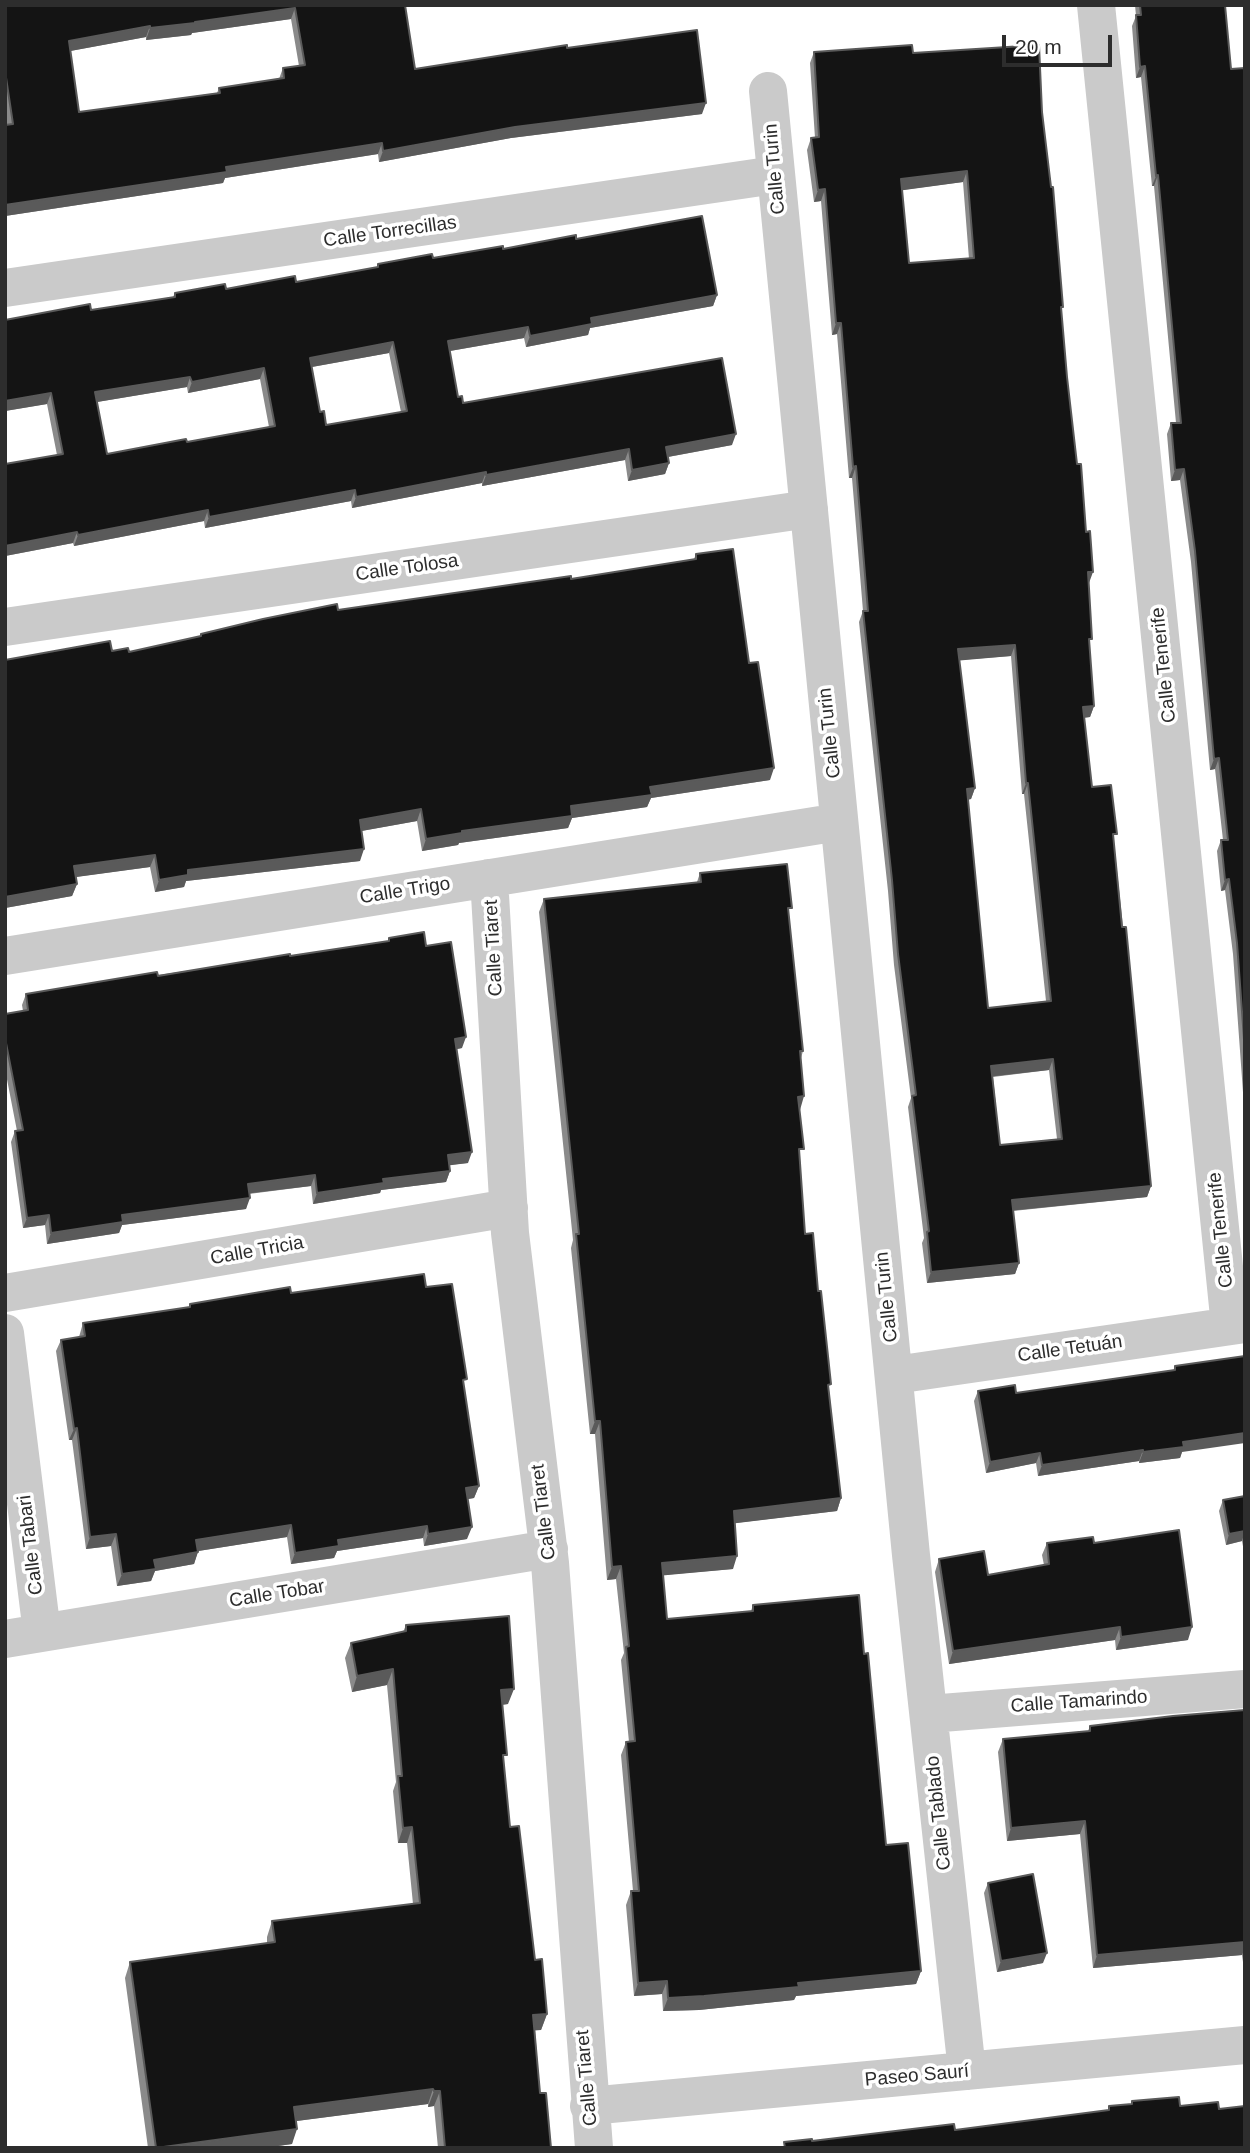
<!DOCTYPE html>
<meta charset="utf-8">
<style>
body{margin:0}
#map{position:relative;width:1250px;height:2153px;overflow:hidden;background:#fff;font-family:Arial,sans-serif}
canvas{display:block}
.frame{position:absolute;inset:0;border:7px solid #2d2d2d;pointer-events:none}
.scale{position:absolute;left:1002px;top:35px;width:110px;height:32px;box-sizing:border-box;border:4px solid #2d2d2d;border-top:0;padding-left:9px;font-size:21px;line-height:24px;white-space:nowrap;color:#2d2d2d;-webkit-text-stroke:5px #fff;paint-order:stroke}
</style>
<div id="map">
<canvas width="1250" height="2153"></canvas>
<div class="frame"></div>
<div class="scale">20 m</div>
</div>
<script>
const ctx = document.querySelector('canvas').getContext('2d');
ctx.lineJoin = 'round';
function strokePath(path, color, width, dash) { ctx.strokeStyle = color; ctx.lineWidth = width; ctx.lineCap = dash ? 'butt' : 'round'; ctx.setLineDash(dash || []); ctx.stroke(path); }
function fill(path, color) { ctx.fillStyle = color; ctx.fill(path, 'evenodd'); }
function drawText(font, color, halo, rows, align = 'center') {
  ctx.font = font + ' Arial,sans-serif'; ctx.lineWidth = 7; ctx.setLineDash([]); ctx.textBaseline = 'middle'; ctx.strokeStyle = halo; ctx.fillStyle = color; for (const [text, x, y, turn = 0] of rows) {
    ctx.save(); ctx.translate(x, y); ctx.rotate((+turn || 0) * Math.PI / 180); ctx.textAlign = isNaN(turn) ? turn : align; if (halo) ctx.strokeText(text, 0, 0); ctx.fillText(text, 0, 0); ctx.restore();
  }
}
strokePath(new Path2D(`
 M1096 5 1230 1326
 M768 91 911 1555 967 2071
 M5 288 775 175
 M5 627 809 509
 M489 878 510 1233 550 1563 594 2148
 M5 956 839 822
 M5 1293 509 1208
 M5 1333 42 1633
 M895 1375 1245 1324
 M5 1639 549 1549
 M929 1714 1245 1689
 M589 2106 1245 2045`), '#cacaca', 38);
fill(new Path2D(`
 M5 5H405L415 69 567 48 702 114 511 138 379 162 378 154 225 178 223 183 5 216V125H7L5 110ZM291 19 299 66 283 68 279 79 219 88 217 93 79 112 70 51 146 37V40L191 35 192 33Z
 M1135 5H1225L1231 69 1245 68V1120L1233 954 1225 890 1221 891 1217 851 1221 840H1223L1215 769 1210 770 1191 562 1180 480 1171 481 1167 434 1171 423H1176L1154 186H1152L1141 77 1136 78 1132 26 1136 16Z
 M814 52 913 53 1042 112 1067 377 1089 583V647L1094 706 1090 717 1084 718 1092 787 1114 843 1151 1186 1147 1197 1013 1211 1019 1263 1015 1274 927 1283 922 1243 924 1238 908 1107 911 1098 894 965 888 891 859 622 863 611 852 478H849L837 334 832 335 821 201 814 202 807 150 811 138H815L810 63ZM963 182 969 259 909 263 902 190ZM1011 656 1022 794H1024L1046 1001 988 1008 968 800 971 799 975 788 959 660ZM1049 1070 1057 1139 1000 1145 993 1077Z
 M576 239 717 295 713 306 590 328 588 335 526 347 524 338 450 351 458 397 463 403 732 445 668 457 669 463 665 474 628 481 625 460 482 486V483L352 508 351 501 205 528 204 521 74 546 73 543 5 556V464L57 455 47 404 5 411V320L91 310 173 297 175 293 226 289 296 282 377 267 378 264 433 258ZM389 353 401 412 326 425 320 412 312 367ZM260 379 269 427 187 442 107 454 97 402 187 387 188 393Z
 M696 554 749 663 770 780 651 798 647 807 572 818 568 828 459 843 458 845 422 851 417 821 361 831 360 861 186 881 184 887 155 892 150 867 75 877 77 884 72 896 5 908V660L112 651 129 652 200 637 201 634 338 610 571 579 694 559Z
 M700 873 789 915 803 1051 801 1058 799 1110 800 1159 805 1234 818 1291 841 1498 837 1511 735 1523 733 1569 663 1575 667 1619 751 1611 753 1605 864 1654 886 1845 921 1971 916 1984 796 1996 794 2000 699 2010 663 2011 662 1994 634 1996 626 1905 631 1891H633L621 1755 626 1742H629L621 1660 624 1653 616 1579 607 1580 595 1434H590L571 1248 573 1240 539 912 544 899 697 882Z
 M389 938 426 946 462 1048 457 1049 468 1163 449 1165 450 1171 446 1182 381 1190 380 1193 313 1204 311 1186 249 1194 246 1209 122 1225 119 1233 47 1244 45 1225 23 1228 11 1142 15 1131H17L5 1069V1014L23 1011 22 1005 26 994 290 956 388 941Z
 M426 1287 464 1386 479 1486 474 1498 468 1499 467 1539 424 1546 423 1538 337 1551 334 1558 291 1564 287 1537 198 1551 194 1564 155 1571 151 1581 117 1586 111 1546 86 1549 72 1440H69L56 1351 61 1340 79 1337 83 1323 189 1308 190 1304 291 1293Z
 M1175 1366 1182 1452 1180 1458 1139 1463V1461L1038 1476 1036 1463 986 1473 974 1401 978 1391 1016 1393 1173 1371Z
 M1245 1496V1557L1242 1541 1226 1545 1219 1511 1223 1500Z
 M1047 1543H1094L1188 1640 1116 1650 1115 1640 949 1664 935 1572 939 1559 988 1575 1044 1565 1042 1555Z
 M406 1625 508 1704 503 1705 504 1764 510 1827 535 1960 547 2014 541 2030H535L540 2093 551 2148H438L434 2106 428 2107V2104L296 2121 292 2144 264 2148H148L125 1978 130 1962 267 1943V1937L272 1921 413 1904 407 1843H398L393 1791 396 1782 387 1685 352 1692 345 1658 351 1643 403 1632Z
 M1245 1710V1962H1243L1242 1955 1093 1968 1080 1834 1007 1841 998 1752 1003 1739 1088 1731 1090 1726Z
 M988 1883 1043 1963 997 1972 984 1893Z`), '#8a8a8a');
fill(new Path2D(`
 M295 8 291 19 192 33 191 35 146 40 150 28Z
 M150 26 146 37 65 52 69 41Z
 M1145 66 1141 77 1136 78 1140 67Z
 M706 103 702 114 511 138 379 162 383 151 515 127Z
 M382 143 378 154 225 178 223 183 5 216V205L226 167Z
 M967 171 963 182 897 191 901 179Z
 M1158 175 1154 186H1152L1156 176Z
 M825 189 821 201 814 202 818 190Z
 M717 295 713 306 590 328 588 335 526 347 530 336 591 318Z
 M836 323H841L837 334 832 335Z
 M528 327 524 338 444 352 448 341Z
 M393 342 389 353 306 368 310 358Z
 M264 368 260 379 188 393 192 382Z
 M190 377 187 387 91 403 95 392Z
 M51 393 47 404 5 411V401Z
 M736 434 732 445 662 458 666 447Z
 M629 449 625 460 482 486 486 475Z
 M669 463 665 474 628 481 632 470Z
 M856 466 852 478H849L853 467Z
 M1184 469 1180 480 1171 481 1175 470Z
 M486 472 482 483 352 508 356 497Z
 M355 490 351 501 205 528 209 517Z
 M208 510 204 521 74 546 78 535Z
 M77 532 73 543 5 556V546Z
 M1088 572H1093L1089 583Z
 M1015 645 1011 656 954 661 958 649Z
 M1094 706 1090 717 1079 718 1083 707Z
 M1219 758 1215 769 1210 770 1214 759Z
 M774 768 770 780 651 798 647 807 572 818 568 828 459 843 458 845 422 851 426 839 571 806 650 787Z
 M1026 783H1028L1024 794H1022Z
 M975 788 971 799 963 800 967 789Z
 M421 809 417 821 356 832 360 820Z
 M364 849 360 861 186 881 184 887 155 892 159 880 188 870Z
 M155 855 150 867 69 878 74 866Z
 M1229 879 1225 890 1221 891 1225 880Z
 M77 884 72 896 5 908V897Z
 M466 1037 462 1048 452 1050 455 1039Z
 M1053 1059 1049 1070 987 1077 991 1066Z
 M804 1096 800 1110 798 1097Z
 M472 1152 468 1163 444 1166 448 1155Z
 M450 1171 446 1182 381 1190 380 1193 313 1204 317 1193 383 1179Z
 M315 1175 311 1186 244 1194 248 1184Z
 M1151 1186 1147 1197 1008 1211 1012 1200Z
 M250 1198 246 1209 122 1225 119 1233 47 1244 51 1233 122 1215Z
 M49 1215 45 1225 23 1228 27 1218Z
 M1019 1263 1015 1274 927 1283 931 1272Z
 M595 1421H600L595 1434H590Z
 M77 1428 72 1440H69L74 1429Z
 M1245 1433V1443L1182 1452 1180 1458 1139 1463 1143 1452 1183 1442Z
 M1143 1450 1139 1461 1038 1476 1042 1465Z
 M1040 1453 1036 1463 986 1473 990 1462Z
 M479 1486 474 1498 462 1500 466 1488Z
 M841 1498 837 1511 729 1524 734 1511Z
 M291 1525 287 1537 192 1552 196 1540Z
 M427 1526 423 1538 337 1551 334 1558 291 1564 295 1553 338 1540Z
 M472 1527 467 1539 424 1546 428 1534Z
 M1245 1531 1242 1541 1226 1545 1229 1534Z
 M116 1534 111 1546 86 1549 90 1537Z
 M198 1552 194 1564 155 1571 151 1581 117 1586 122 1574 154 1560Z
 M737 1556 733 1569 657 1576 662 1563Z
 M621 1566 616 1579 607 1580 612 1567Z
 M1120 1627 1115 1640 949 1664 953 1651Z
 M1192 1627 1188 1640 1116 1650 1121 1637Z
 M393 1669 387 1685 352 1692 357 1676Z
 M514 1689 508 1704 496 1705 501 1690Z
 M1085 1821 1080 1834 1007 1841 1011 1828Z
 M412 1827 407 1843H398L403 1828Z
 M1245 1942V1948L1242 1955 1093 1968 1097 1955Z
 M1047 1953 1043 1963 997 1972 1001 1961Z
 M921 1971 916 1984 796 1996 794 2000 699 2010 663 2011 668 1998 798 1983Z
 M667 1981 662 1994 634 1996 638 1983Z
 M547 2014 541 2030 528 2031 533 2015Z
 M433 2089 428 2104 289 2122 294 2107Z
 M434 2091H440L434 2106 428 2107Z
 M297 2129 292 2144 264 2148H162Z`), '#5a5a5a');
const building = new Path2D(`
 M5 5H405L415 69 567 45V48L697 30 706 103 515 127 383 151 382 143 226 167 227 172 5 205V125L13 124 5 71ZM295 8 305 65 283 68 284 78 219 88 220 93 79 112 69 41 150 26V28L195 23V22Z
 M1140 5H1225L1231 69 1245 68V1053L1237 943 1229 879 1225 880 1221 840H1228L1219 758 1214 759 1195 551 1184 469 1175 470 1171 423H1181L1158 175 1156 176 1145 66 1140 67 1136 15H1141Z
 M912 45 913 53 1039 45 1042 112 1051 187H1053L1063 307H1061L1067 377 1077 464H1081L1086 532 1090 531 1093 572H1088L1092 639H1089L1094 706 1083 707 1092 787 1111 785 1117 834H1113L1122 927H1126L1151 1186 1012 1200 1019 1263 931 1272 927 1232 929 1231 912 1096 916 1095 898 954 892 880 863 611H868L856 466 853 467 841 323H836L825 189 818 190 811 138 819 137 814 52ZM967 171 974 258 909 263 901 179ZM1015 645 1026 783H1028L1051 1001 988 1008 967 789 975 788 958 649ZM1053 1059 1062 1139 1000 1145 991 1066Z
 M702 216 717 295 591 318 592 324 530 336 528 327 448 341 458 397 462 396 463 403 722 358 736 434 666 447 669 463 632 470 629 449 486 475V472L356 497 355 490 209 517 208 510 78 535 77 532 5 546V464L63 454 51 393 5 401V320L90 304 91 310 175 297V293L225 284 226 289 295 276 296 282 378 267V264L432 254 433 258 503 246V249L576 235V239ZM393 342 407 411 326 425 324 411 320 412 310 358ZM264 368 275 426 187 442 186 439 107 454 95 392 190 377 192 382Z
 M733 549 749 663 758 662 774 768 650 787 652 795 571 806 572 816 462 831V833L426 839 421 809 360 820 364 849 188 870V875L159 880 155 855 74 866 77 884 5 897V660L110 641 112 651 128 648 129 652 201 636V634L263 619 337 604 338 610 571 576V579L696 559V554Z
 M787 864 792 908H788L803 1051H800L804 1096 798 1097 804 1149H799L805 1234 813 1233 818 1291H821L831 1384 828 1385 841 1498 734 1511 737 1556 662 1563 667 1619 753 1611V1605L859 1595 864 1654 868 1653 886 1845 908 1843 921 1971 798 1983 799 1987 704 1996 668 1998 667 1981 638 1983 631 1891H639L626 1742 635 1741 626 1647 629 1646 621 1566 612 1567 600 1421H595L576 1234H579L544 899 701 882 700 873Z
 M424 932 426 946 451 942 466 1037 455 1039 472 1152 448 1155 450 1171 383 1179 384 1183 317 1193 315 1175 248 1184 250 1198 122 1215 123 1222 51 1233 49 1215 27 1218 15 1131 23 1130 5 1038V1014L28 1010 26 994 157 972 158 976 290 954V956L389 941V938Z
 M424 1274 426 1287 452 1284 467 1379 463 1380 479 1486 466 1488 472 1527 428 1534 427 1526 338 1540 339 1546 295 1553 291 1525 196 1540 198 1552 154 1560 156 1569 122 1574 116 1534 90 1537 77 1428 74 1429 61 1340 85 1336 83 1323 190 1307V1304L290 1287 291 1293Z
 M1245 1356V1433L1183 1442 1184 1447 1143 1452V1450L1042 1465 1040 1453 990 1462 978 1391 1015 1385 1016 1393 1175 1370V1366Z
 M1245 1496V1531L1229 1534 1223 1500Z
 M1179 1530 1192 1627 1121 1637 1120 1627 953 1651 939 1559 984 1551 988 1575 1049 1564 1047 1543 1093 1537 1094 1543Z
 M509 1616 514 1689 501 1690 507 1755H503L510 1827 519 1826 535 1960 542 1959 547 2014 533 2015 540 2093H546L551 2148H445L440 2091H434L433 2089 294 2107 297 2129 156 2148 130 1962 275 1942 272 1921 420 1903 412 1827 403 1828 398 1776H402L393 1669 357 1676 351 1643 406 1631V1625Z
 M1245 1710V1942L1097 1955 1085 1821 1011 1828 1003 1739 1090 1731V1726L1173 1716Z
 M1033 1874 1047 1953 1001 1961 988 1883Z
 M1179 2097 1180 2106 1218 2102 1219 2109 1245 2106V2148H785L784 2142 812 2139V2141L954 2124 955 2130 1109 2110V2106L1132 2104V2101Z`);
fill(building, '#141414');
strokePath(building, '#5a5a5a', 2);
drawText('19px', '#2d2d2d', '#fff', [
 ["Calle Turin",775,169,-95],
 ["Calle Torrecillas",390,232,-8],
 ["Calle Tolosa",407,568,-8],
 ["Calle Tenerife",1164,665,-96],
 ["Calle Turin",830,733,-96],
 ["Calle Trigo",405,891,-9],
 ["Calle Tiaret",494,948,-93],
 ["Calle Tenerife",1221,1230,-96],
 ["Calle Tricia",257,1251,-10],
 ["Calle Turin",887,1297,-96],
 ["Calle Tetuán",1070,1349,-8],
 ["Calle Tiaret",544,1512,-97],
 ["Calle Tabari",31,1545,-97],
 ["Calle Tobar",277,1594,-9],
 ["Calle Tamarindo",1079,1702,-4],
 ["Calle Tablado",939,1813,-96],
 ["Paseo Saurí",917,2076,-5],
 ["Calle Tiaret",587,2078,-95]
]);
</script>
